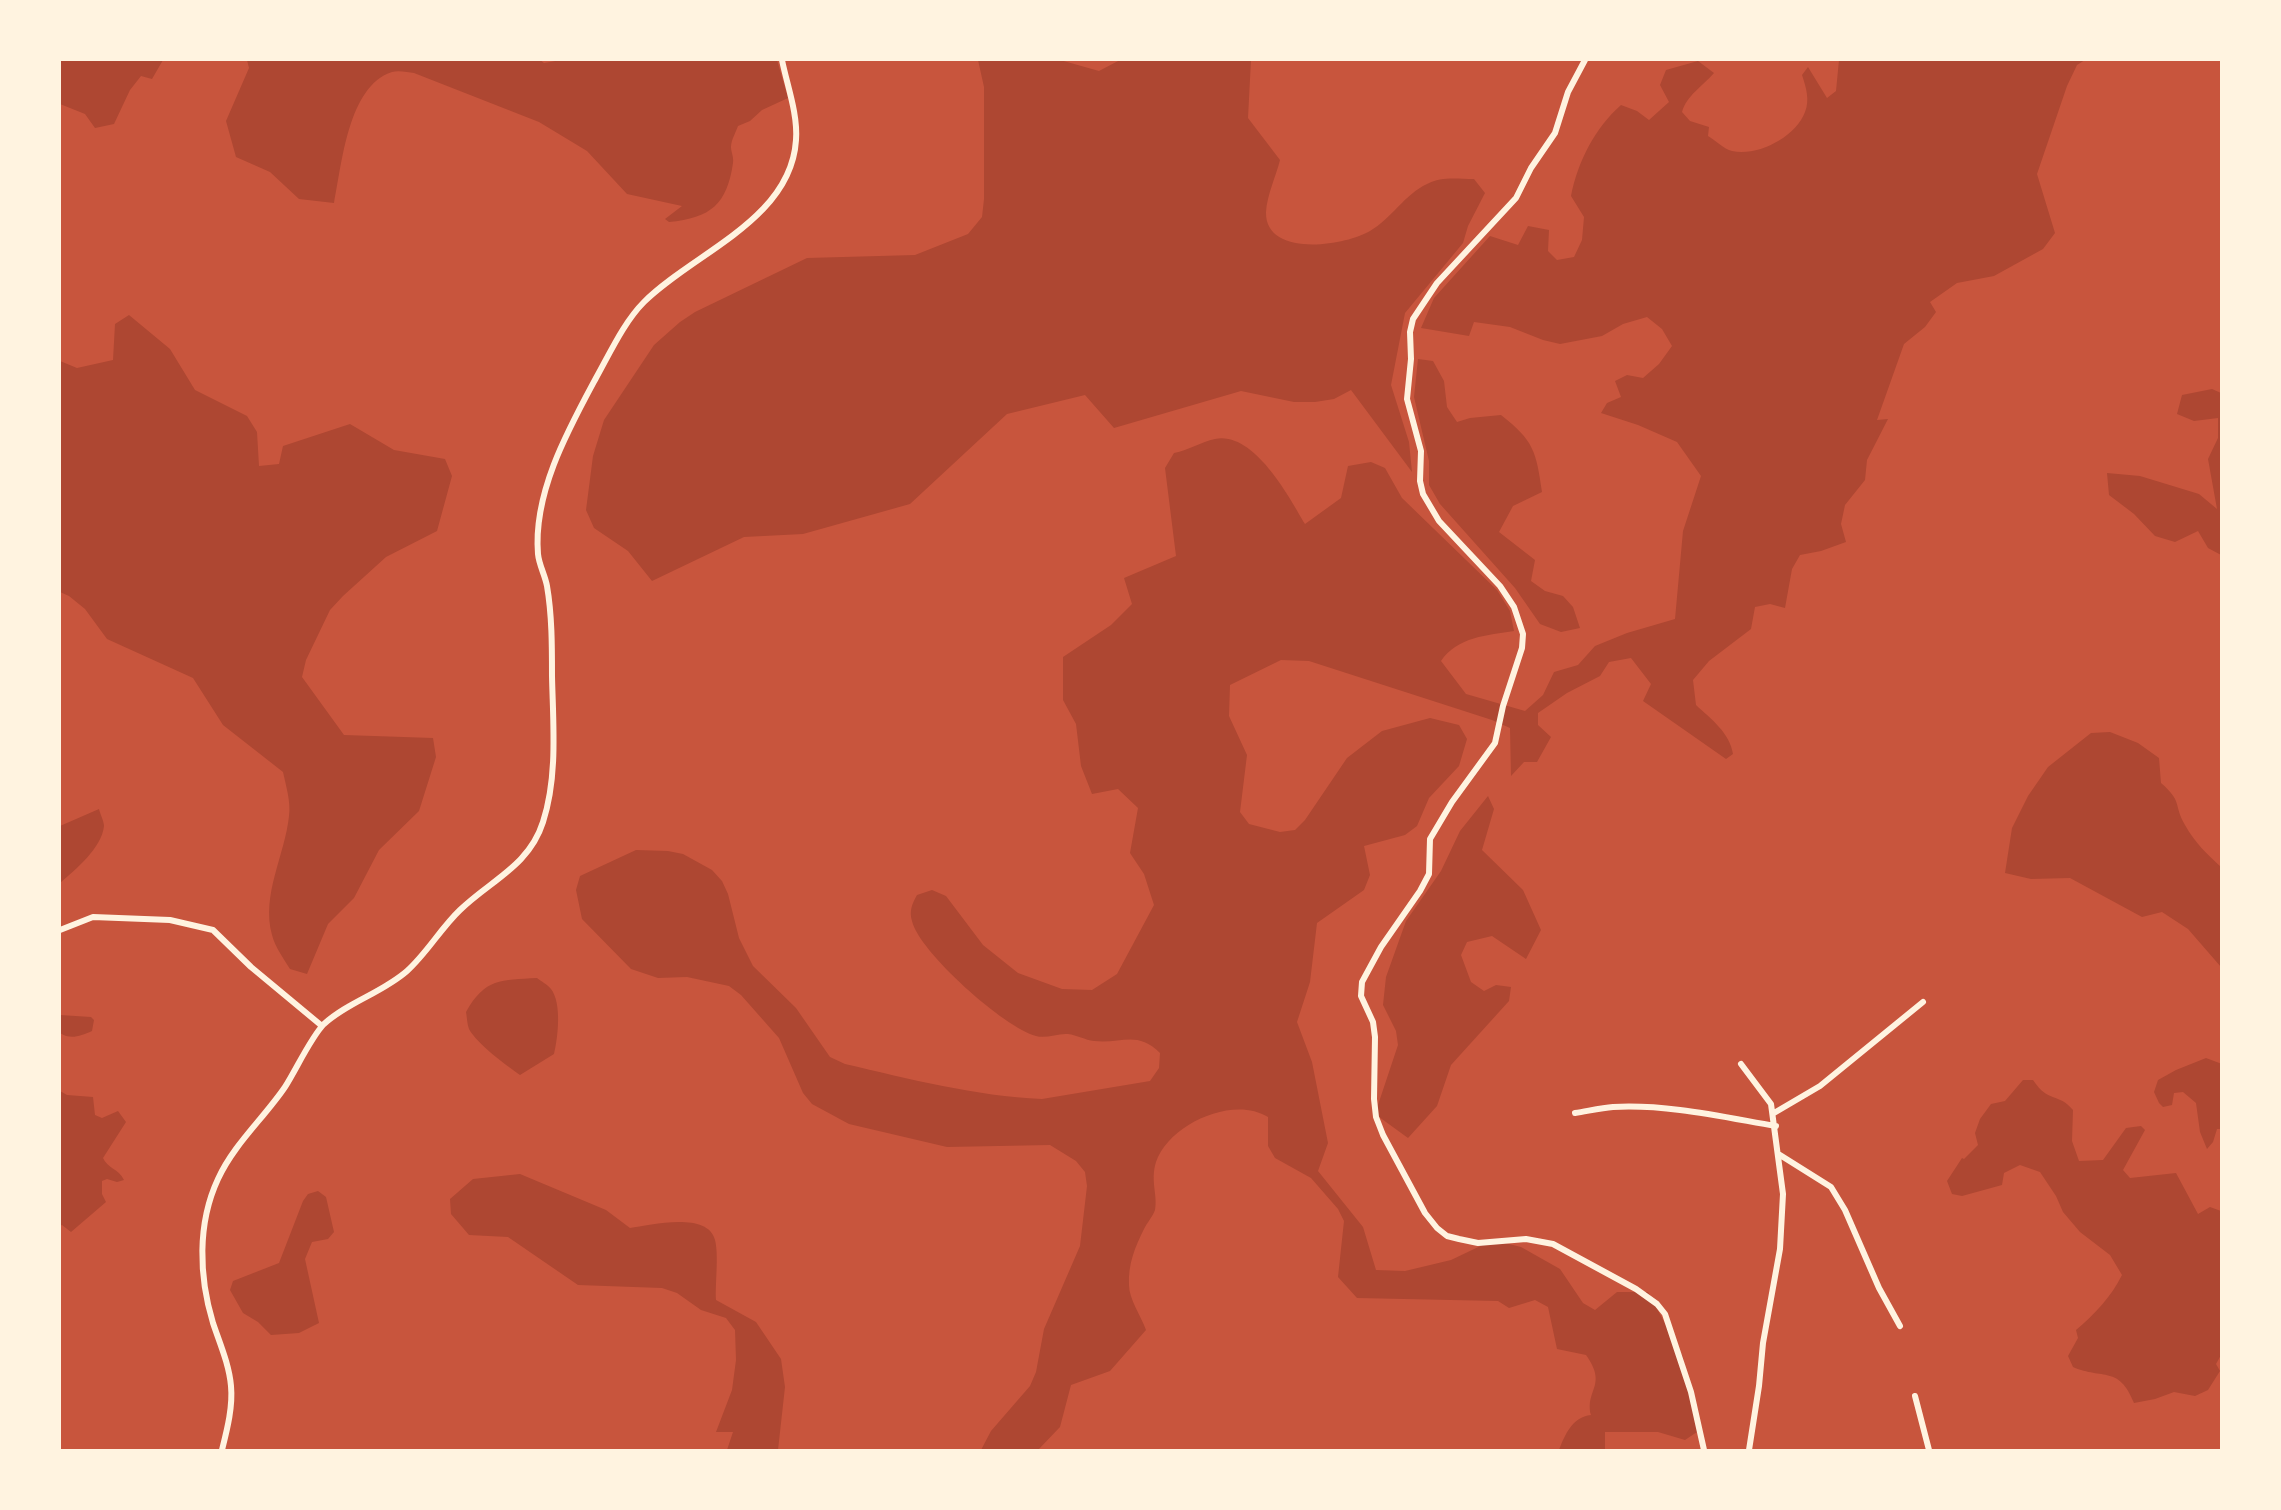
<!DOCTYPE html>
<style>
body{margin:0}
#map{position:relative;width:2281px;height:1510px;overflow:hidden;background:#c8553d;font-family:"Space Grotesk",sans-serif}
canvas{display:block}
.frame{position:absolute;inset:0;border:61px solid #fff3e0;pointer-events:none}
</style>
<div id="map">
<canvas width="2281" height="1510"></canvas>
<div class="frame"></div>
</div>
<script>
const ctx = document.querySelector('canvas').getContext('2d');
ctx.lineJoin = 'round';
function fill(path, color) { ctx.fillStyle = color; ctx.fill(path, 'evenodd'); }
function strokePath(path, color, width, dash) { ctx.strokeStyle = color; ctx.lineWidth = width; ctx.lineCap = dash ? 'butt' : 'round'; ctx.setLineDash(dash || []); ctx.stroke(path); }
fill(new Path2D(`
 M60 60H163L152 79 141 76 130 90 114 124 95 128 85 114 60 104Z
 M247 60H540L544 63 561 60H777L788 98 762 110 750 121 738 126C736 132 731 140 731 147 731 152 734 157 733 163 727 204 711 218 669 222L665 219 682 206 627 194 587 151 539 122 414 73C408 72 398 70 392 72 348 86 342 164 334 203L299 199 270 172 236 157 226 121 249 68Z
 M978 60H1060L1099 71 1120 60H1251L1248 118 1280 160C1276 176 1267 195 1266 212 1265 258 1345 246 1370 231 1391 219 1405 194 1427 184 1442 176 1457 179 1474 179L1485 193 1468 226 1463 243 1405 313 1391 385 1409 442 1412 472 1351 390 1334 399 1315 402H1294L1241 391 1114 428 1085 395 1007 414 910 504 803 534 744 537 652 581 628 551 594 528 586 510 593 456 604 420 654 345 680 322 695 312 807 258 915 255 968 234 982 217 984 199V87Z
 M1839 60H2085L2077 65 2067 86 2037 174 2055 233 2043 249 1994 276 1957 283 1930 302 1936 312 1925 327 1904 344 1877 420 1888 419 1867 460 1865 480 1845 505 1841 524 1846 542 1821 551 1800 555 1792 569 1785 608 1770 604 1755 607 1751 629 1709 661 1693 680 1696 705C1711 719 1730 733 1733 754L1726 759 1643 701 1651 684 1631 658 1609 662 1600 676 1567 693 1538 713V725L1551 737 1537 762H1524L1511 776 1510 728 1492 720 1309 661 1281 660 1230 685 1229 716 1247 755 1240 812 1249 824 1280 832 1295 830 1305 820 1347 758 1382 731 1430 718 1459 725 1467 739 1459 766 1429 798 1417 826 1405 835 1364 846 1370 875 1364 890 1317 923 1310 982 1297 1022 1312 1062 1328 1143 1318 1171 1363 1227 1376 1270 1405 1271 1451 1260 1493 1240 1521 1247 1560 1269 1583 1303 1595 1310 1617 1292H1648L1683 1357 1697 1432 1685 1440 1658 1432H1605V1450H1559C1565 1435 1572 1417 1591 1415 1585 1389 1608 1386 1586 1355L1557 1349 1548 1307 1535 1300 1509 1308 1498 1301 1357 1298 1338 1277 1344 1221 1338 1209 1311 1178 1275 1158 1268 1146V1117C1233 1095 1169 1124 1156 1162 1150 1181 1158 1195 1155 1210 1153 1216 1147 1223 1144 1229 1135 1247 1128 1264 1129 1285 1129 1299 1141 1316 1146 1330L1110 1371 1071 1385 1060 1427 1038 1450H981L991 1431 1030 1386 1036 1372 1044 1329 1080 1246 1087 1186 1085 1172 1076 1161 1050 1145 947 1147 849 1124 812 1104 803 1093 779 1038 741 995 729 986 687 977 658 978 631 969 582 919 576 890 580 876 636 850 668 851 683 854 712 870 722 881 728 894 739 938 753 966 796 1008 830 1057 845 1064C910 1079 975 1096 1042 1099L1150 1081 1159 1068 1160 1053C1137 1030 1122 1044 1094 1041 1085 1040 1077 1035 1068 1034 1058 1033 1046 1039 1036 1036 1005 1028 919 952 912 921 909 911 912 904 917 895L932 890 946 896 983 945 1018 973 1062 989 1092 990 1117 974 1154 905 1144 874 1130 853 1138 808 1118 789 1092 794 1081 766 1076 724 1063 700V657L1111 625 1132 604 1124 578 1176 556 1165 468 1174 453C1189 450 1201 442 1215 439 1254 431 1289 497 1305 524L1341 498 1348 466 1371 462 1385 468 1402 498 1497 590 1510 611 1514 631C1488 635 1457 637 1441 661L1466 694 1525 711 1543 695 1554 672 1578 665 1595 646 1627 633 1675 619 1683 531 1701 476 1677 442 1638 425 1601 413 1607 403 1621 397 1615 381 1627 375 1643 378 1659 364 1672 346 1662 329 1647 317 1623 324 1602 336 1560 344 1543 340 1510 327 1474 322 1469 336 1421 328 1434 298 1490 236 1518 245 1528 226 1549 230 1548 251 1557 260 1574 257 1582 240 1584 217 1571 196C1578 161 1595 128 1621 105L1637 111 1649 120 1669 102 1660 85 1666 70 1698 61 1714 73C1702 87 1687 95 1682 112L1690 121 1709 127 1708 136C1715 140 1724 149 1732 151 1757 157 1796 137 1805 112 1810 100 1806 87 1802 75L1808 67 1827 98 1836 91Z
 M129 315 170 349 195 390 247 416 257 432 259 466 279 464 283 446 350 424 394 450 445 459 452 476 437 531 386 557 343 596 330 610 306 660 302 677 344 735 433 738 436 757 419 811 379 850 354 898 328 924 307 974 290 969C284 959 275 947 272 935 261 895 285 855 289 816 291 802 286 786 283 772L223 725 193 678 107 639 85 609 69 596 60 592V361L77 368 113 360 115 324Z
 M1418 359 1433 361 1444 381 1447 407 1457 422 1470 418 1501 415C1534 441 1536 451 1542 492L1513 506 1499 532 1535 560 1531 581 1545 591 1563 596 1573 607 1580 628 1561 632 1540 624 1515 588 1440 504 1429 485V461L1414 397Z
 M2212 389 2221 393V555L2208 548 2198 531 2175 542 2155 536 2134 514 2109 495 2107 473 2140 476 2199 494 2217 509 2208 459 2218 438V418L2194 421 2177 414 2182 395Z
 M2110 732 2138 743 2159 758 2161 783C2183 802 2173 804 2185 825 2195 843 2207 854 2221 867V967L2188 929 2162 912 2142 917 2070 878 2031 879 2005 873 2012 828 2028 796 2048 767 2091 733Z
 M1488 796 1494 809 1482 850 1523 890 1541 930 1526 959 1492 936 1467 942 1461 955 1471 982 1484 991 1496 985 1511 987 1509 1001 1451 1065 1437 1106 1408 1138 1375 1114 1398 1045 1396 1031 1383 1005 1386 977 1406 921 1441 871 1460 831Z
 M99 809C100 814 104 821 104 826 102 848 75 870 60 883V826Z
 M537 978C541 981 548 985 551 989 562 1003 558 1038 554 1054L520 1075C506 1065 477 1044 469 1029 467 1024 467 1017 466 1012 485 978 501 980 537 978Z
 M60 1015 91 1017 94 1020 92 1031C80 1036 71 1040 60 1033Z
 M2206 1058 2222 1064 2221 1129H2217L2213 1142 2207 1149 2200 1132 2196 1103 2183 1092 2174 1093 2172 1105 2163 1107 2159 1103 2154 1092 2158 1080 2176 1070Z
 M2023 1080H2033C2049 1104 2058 1092 2073 1110L2072 1141 2079 1161 2103 1160 2126 1128 2141 1126 2145 1130 2123 1170 2130 1178 2176 1173 2198 1214 2210 1207 2221 1211V1355L2216 1364 2220 1371 2208 1390 2195 1396 2174 1392 2155 1399 2134 1403C2119 1365 2103 1380 2073 1367L2068 1356 2078 1338 2076 1330C2095 1314 2111 1297 2122 1275L2110 1255 2080 1232 2063 1212 2056 1196 2040 1172 2020 1165 2004 1173 2002 1185 1962 1196 1952 1194 1947 1181 1962 1158 1964 1159 1978 1145 1975 1133 1980 1119 1991 1104 2005 1101Z
 M60 1091 67 1095 93 1097 95 1115 102 1118 118 1111 126 1122 103 1158C107 1168 119 1169 124 1180L117 1182 107 1179 102 1181V1194L106 1202 71 1232 62 1225 60 1226Z
 M520 1174 606 1210 630 1228C650 1225 708 1211 715 1240 719 1256 715 1283 716 1300L756 1322 781 1359 785 1387 778 1450H727L733 1432H716L732 1390 736 1360 735 1330 726 1318 701 1310 677 1293 662 1288 578 1285 508 1237 469 1235 451 1214 450 1199 473 1179Z
 M318 1191 326 1197 334 1232 328 1239 312 1242 305 1259 319 1323 299 1333 271 1335 258 1322 243 1313 230 1290 233 1281 279 1263 303 1201 308 1194Z`), '#ae4732');
strokePath(new Path2D(`
 M1585 60 1568 92 1555 133 1531 168 1516 198 1437 283 1413 319 1410 332 1411 359 1407 399 1421 451 1420 481 1423 494 1439 521 1500 586 1514 607 1523 634 1522 648 1503 706 1495 743 1452 802 1430 839 1429 874 1420 891 1381 947 1362 982 1361 996 1373 1022 1375 1037 1374 1099 1376 1117 1383 1135 1425 1213 1437 1228 1447 1236 1459 1239 1478 1243 1526 1239 1553 1244 1636 1289 1657 1304 1665 1314 1691 1392 1704 1450
 M60 930 93 917 170 920 213 930 251 967 322 1026
 M1741 1064 1771 1104 1783 1194 1780 1249 1763 1343 1759 1386 1749 1450
 M1575 1113C1588 1111 1601 1108 1613 1107 1667 1104 1723 1117 1776 1126
 M1774 1113 1820 1086 1923 1002
 M1780 1155 1831 1187 1845 1210 1879 1288 1900 1326
 M1915 1396 1929 1450
 M222 1450C227 1430 233 1407 231 1386 229 1364 220 1344 213 1323 199 1277 197 1224 218 1179 234 1144 264 1118 285 1087 296 1070 311 1037 324 1024 348 1002 382 993 407 971 427 953 441 928 460 910 491 880 529 866 543 822 558 776 553 723 552 676 552 646 552 615 547 586 545 575 539 565 538 554 533 493 568 430 596 378 610 353 624 322 644 302 693 253 791 220 796 140 798 114 787 85 782 60`), '#fff3e0', 6);
</script>
